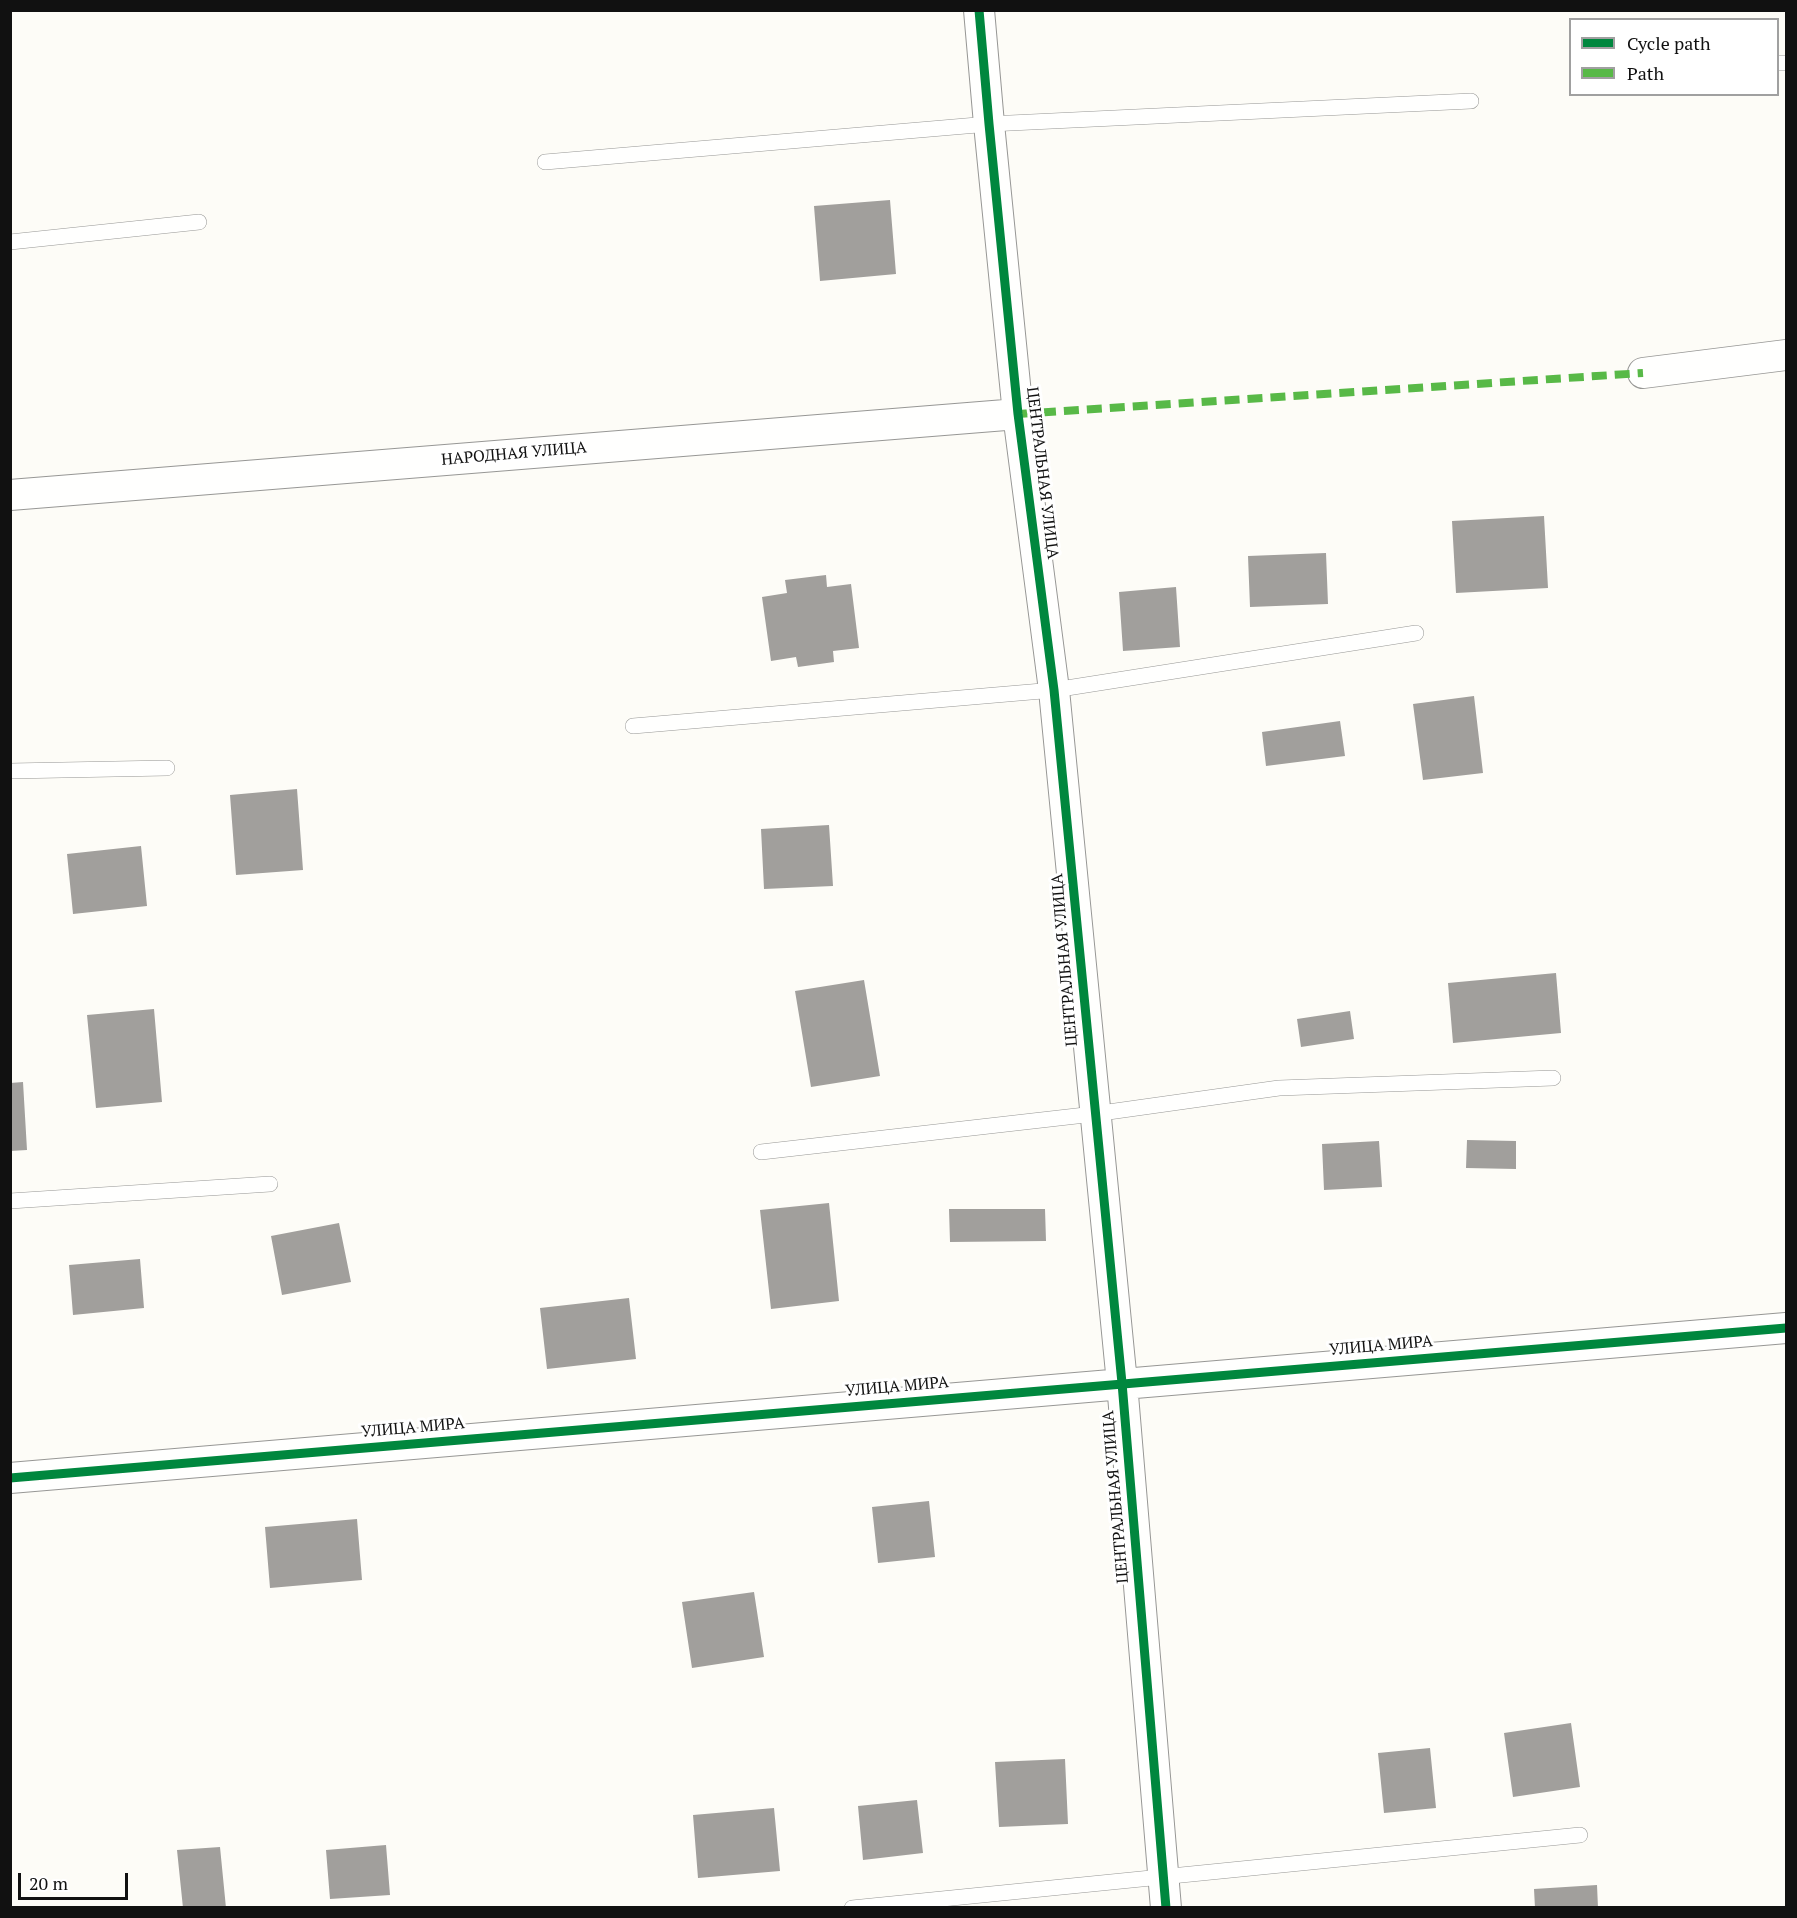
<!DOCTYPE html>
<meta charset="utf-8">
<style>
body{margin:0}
#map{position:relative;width:1797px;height:1918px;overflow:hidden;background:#fdfcf7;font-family:"PT Serif",serif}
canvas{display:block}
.frame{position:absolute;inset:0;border:12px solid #111;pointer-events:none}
.legend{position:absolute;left:1569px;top:18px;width:210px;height:78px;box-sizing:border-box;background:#fff;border:2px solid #a0a0a0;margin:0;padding:8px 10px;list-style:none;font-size:18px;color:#111}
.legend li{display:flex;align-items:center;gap:12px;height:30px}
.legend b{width:30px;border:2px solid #a0a0a0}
.scale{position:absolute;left:18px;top:1873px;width:110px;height:27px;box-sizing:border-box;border:3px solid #111;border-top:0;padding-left:8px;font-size:18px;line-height:21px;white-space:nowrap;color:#111;-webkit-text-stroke:4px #fff;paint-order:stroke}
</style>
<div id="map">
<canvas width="1797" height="1918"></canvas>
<div class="frame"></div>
<ul class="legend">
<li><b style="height:8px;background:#00873e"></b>Cycle path</li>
<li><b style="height:8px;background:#58b947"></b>Path</li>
</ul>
<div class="scale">20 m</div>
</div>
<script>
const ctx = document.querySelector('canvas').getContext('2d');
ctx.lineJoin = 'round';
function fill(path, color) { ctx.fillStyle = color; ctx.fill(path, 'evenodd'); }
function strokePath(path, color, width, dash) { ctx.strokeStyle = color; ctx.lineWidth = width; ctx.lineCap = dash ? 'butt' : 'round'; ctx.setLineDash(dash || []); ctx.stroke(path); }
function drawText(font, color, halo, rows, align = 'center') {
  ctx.font = font + ' "PT Serif",serif'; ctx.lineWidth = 6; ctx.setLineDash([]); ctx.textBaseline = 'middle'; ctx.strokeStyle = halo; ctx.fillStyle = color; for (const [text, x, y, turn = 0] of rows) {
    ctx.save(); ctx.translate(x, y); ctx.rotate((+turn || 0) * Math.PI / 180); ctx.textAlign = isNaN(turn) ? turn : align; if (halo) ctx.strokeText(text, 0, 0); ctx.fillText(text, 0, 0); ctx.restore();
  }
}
fill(new Path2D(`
 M890 200 896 274 820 281 814 206Z
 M1544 516 1548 588 1456 593 1452 521Z
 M1326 553 1328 604 1250 607 1248 556Z
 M826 575 827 587 851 584 859 648 833 651 834 662 798 667 796 657 771 661 762 597 787 593 785 580Z
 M1176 587 1180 647 1123 651 1119 592Z
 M1474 696 1483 773 1423 780 1413 704Z
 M1340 721 1345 756 1266 766 1262 732Z
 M297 789 303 870 236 875 230 795Z
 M829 825 833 886 764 889 761 829Z
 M141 846 147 906 73 914 67 854Z
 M1556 973 1561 1033 1453 1043 1448 983Z
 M864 980 880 1076 811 1087 795 991Z
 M154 1009 162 1102 96 1108 87 1015Z
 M1350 1011 1354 1039 1301 1047 1297 1019Z
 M23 1082 27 1150 10 1151V1083Z
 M1467 1140 1516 1141V1169L1466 1168Z
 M1379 1141 1382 1187 1324 1190 1322 1144Z
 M829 1203 839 1301 771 1309 760 1210Z
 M949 1209H1045L1046 1241 950 1242Z
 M339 1223 351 1282 282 1295 271 1236Z
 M140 1259 144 1308 73 1315 69 1265Z
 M629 1298 636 1359 547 1369 540 1308Z
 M929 1501 935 1557 878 1563 872 1507Z
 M357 1519 362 1580 270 1588 265 1527Z
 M754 1592 764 1657 692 1668 682 1602Z
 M1571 1723 1580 1787 1513 1797 1504 1733Z
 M1430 1748 1436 1808 1384 1813 1378 1753Z
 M1065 1759 1068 1824 999 1827 995 1762Z
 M917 1800 923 1853 863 1860 858 1806Z
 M774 1808 780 1871 698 1878 693 1815Z
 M386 1845 390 1895 330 1899 326 1850Z
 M220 1847 226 1908H183L177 1850Z
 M1597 1885 1598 1908H1535L1534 1889Z`), '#a19f9c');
const service = new Path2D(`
 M1778 63H1786
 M545 162 989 124 1471 101
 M10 242 199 222
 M633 726 1054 690 1416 633
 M10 771 167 768
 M761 1152 1094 1114 1279 1088 1553 1078
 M10 1201 270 1184
 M852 1908 1580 1835`);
const minor = new Path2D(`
 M979 10 989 124 1018 414 1054 690 1122 1383 1166 1908
 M1643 373 1786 355
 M10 495 1018 414
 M10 1478 1786 1328`);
strokePath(service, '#979795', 16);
strokePath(minor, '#979795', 32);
strokePath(service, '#fffffe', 15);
strokePath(minor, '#fffffe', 30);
strokePath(new Path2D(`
 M1018 414 1643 373`), '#58b947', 8, [15, 8]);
strokePath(new Path2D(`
 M979 10 989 124 1018 414 1054 690 1122 1383 1166 1908
 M10 1478 1786 1328`), '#00873e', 9);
drawText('16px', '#111', '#fff', [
 ["НАРОДНАЯ УЛИЦА",514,454,-5],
 ["ЦЕНТРАЛЬНАЯ УЛИЦА",1042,473,83],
 ["ЦЕНТРАЛЬНАЯ УЛИЦА",1065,960,-95],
 ["УЛИЦА МИРА",1381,1346,-5],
 ["УЛИЦА МИРА",897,1387,-5],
 ["УЛИЦА МИРА",413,1428,-5],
 ["ЦЕНТРАЛЬНАЯ УЛИЦА",1116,1497,-95]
]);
</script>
